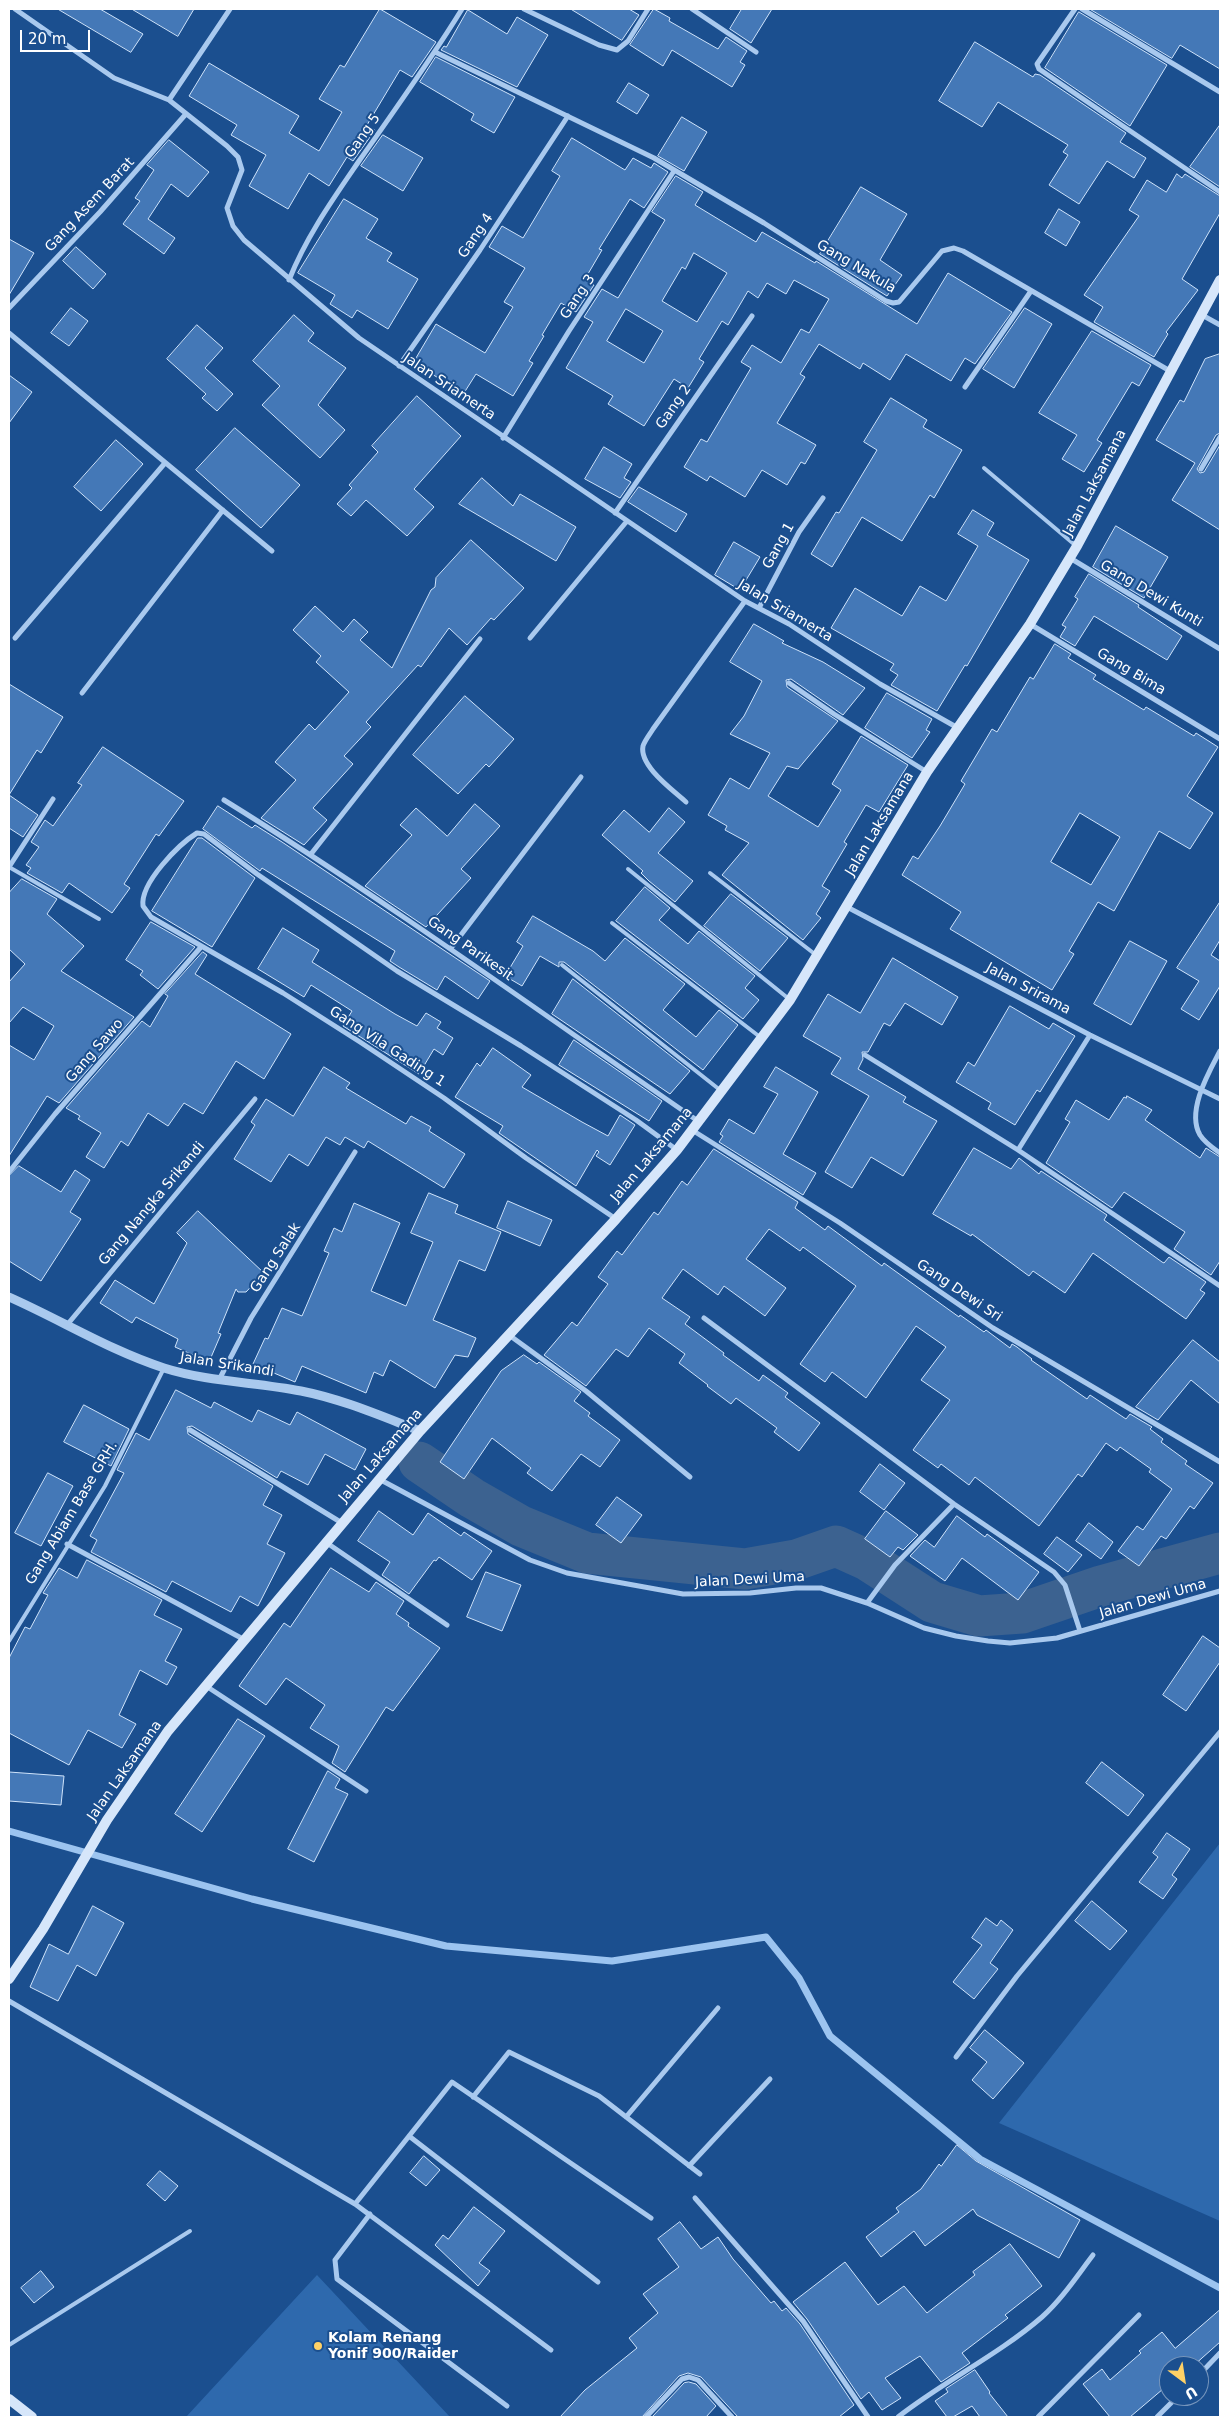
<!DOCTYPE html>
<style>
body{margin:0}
#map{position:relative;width:1229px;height:2426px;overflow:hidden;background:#1b4f8f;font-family:"DejaVu Sans",sans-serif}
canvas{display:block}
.frame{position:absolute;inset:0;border:10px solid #fff;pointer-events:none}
.north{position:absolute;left:1159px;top:2356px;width:50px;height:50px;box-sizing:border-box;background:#1b4f8f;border:1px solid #7695bc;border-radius:50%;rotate:149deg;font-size:14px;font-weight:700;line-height:20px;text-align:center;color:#fff}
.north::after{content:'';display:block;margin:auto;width:18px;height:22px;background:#ffd166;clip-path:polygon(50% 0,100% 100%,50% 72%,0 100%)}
.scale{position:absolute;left:20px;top:30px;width:70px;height:22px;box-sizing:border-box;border:2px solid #fff;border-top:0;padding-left:6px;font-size:15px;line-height:18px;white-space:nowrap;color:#fff;-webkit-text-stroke:4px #1b4f8f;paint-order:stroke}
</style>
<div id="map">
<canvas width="1229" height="2426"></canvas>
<div class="frame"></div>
<div class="north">U</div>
<div class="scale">20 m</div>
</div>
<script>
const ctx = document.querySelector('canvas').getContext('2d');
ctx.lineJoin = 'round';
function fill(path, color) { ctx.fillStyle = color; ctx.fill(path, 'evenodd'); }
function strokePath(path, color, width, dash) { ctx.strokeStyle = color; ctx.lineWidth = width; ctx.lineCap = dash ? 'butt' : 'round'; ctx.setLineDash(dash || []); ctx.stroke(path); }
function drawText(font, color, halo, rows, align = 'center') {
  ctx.font = font + ' "DejaVu Sans",sans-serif'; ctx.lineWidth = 4; ctx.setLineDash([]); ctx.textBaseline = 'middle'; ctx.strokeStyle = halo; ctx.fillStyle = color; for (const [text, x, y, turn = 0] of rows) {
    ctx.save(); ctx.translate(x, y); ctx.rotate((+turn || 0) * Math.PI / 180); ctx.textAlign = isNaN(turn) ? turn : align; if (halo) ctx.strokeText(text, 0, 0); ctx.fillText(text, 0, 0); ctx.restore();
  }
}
fill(new Path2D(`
 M1220 1843V2221L999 2123Z
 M317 2275 450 2417H186Z`), '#2e69ad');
strokePath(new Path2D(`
 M9 1831 252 1899 446 1946 612 1961 766 1937 799 1978 830 2036 980 2159 1220 2288`), '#9cc4f0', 7);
strokePath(new Path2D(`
 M419 1462 472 1498 521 1526 587 1553 745 1569 796 1560 836 1546 867 1560 932 1602 979 1616 1022 1613 1101 1586 1220 1553`), '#3c6290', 41);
const building = new Path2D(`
 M58 9H100L143 34 131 52Z
 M132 9H194L178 36Z
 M380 9 436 42 412 77 400 70 367 125 375 130 353 161 347 157 329 186 309 173 288 209 249 186 266 155 231 135 237 125 189 96 209 63 299 116 289 133 319 151 342 112 319 99 340 65 344 67Z
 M571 9H629L639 15 622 40Z
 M654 9 670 18 669 21 718 49 726 37 747 51 740 62 745 65 732 87 672 50 663 66 630 45Z
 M742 9H772L751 43 730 29Z
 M1090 9H1220V69L1180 45 1172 58Z
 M468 10 507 34 517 17 548 35 517 87 441 50 444 46 446 47Z
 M1079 12 1167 65 1130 126 1045 68Z
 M975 42 1033 77 1035 74 1040 75 1126 133 1120 142 1146 158 1134 178 1107 161 1079 204 1049 185 1068 155 1063 152 1068 145 998 102 982 127 939 101Z
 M436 57 515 97 494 133 471 120 474 114 420 82Z
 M629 83 649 95 637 114 617 102Z
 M682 117 707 132 684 171 658 156Z
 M1220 125V187L1190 167Z
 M383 135 423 158 403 191 361 166Z
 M572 138 625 170 633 158 651 168 654 163 668 172 644 208 630 199 599 249 602 250 585 279 594 285 576 312 561 303 542 335 544 336 529 361 533 363 513 396 476 374 464 393 413 363 436 324 485 353 513 307 504 302 525 268 489 247 502 226 523 238 560 176 552 171Z
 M169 140 209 172 188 197 171 184 148 219 175 238 164 254 123 224 140 201 135 198 154 170 147 165Z
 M1177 174 1182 178 1185 174 1220 196V213L1182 279 1198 290 1166 332 1168 334 1154 357 1094 322 1103 307 1084 295 1139 216 1129 210 1147 180 1166 192Z
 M676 176 703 192 695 205 756 242 762 232 815 263 816 261 917 324 948 273 1012 312 975 364 965 358 951 381 906 354 890 380 863 363 860 369 819 344 800 374 805 377 777 423 816 445 805 464 801 462 787 485 762 470 745 497 710 476 707 481 684 467 701 439 707 442 751 368 741 362 752 345 781 363 801 329 809 333 829 299 794 280 786 294 767 283 758 298 748 291 728 325 722 321 699 359 704 362 688 388 674 379 644 426 608 404 613 396 566 368 593 322 584 317 602 289 618 298 665 220 652 212ZM694 253 727 273 697 322 662 301 682 267 685 269ZM626 309 663 331 644 363 607 341Z
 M861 187 907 214 880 260 902 275 887 296 820 254Z
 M344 199 378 219 366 238 392 253 387 261 418 279 388 329 357 310 352 318 330 304 335 295 298 273Z
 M1059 209 1080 222 1066 246 1045 233Z
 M9 239 34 253 9 295Z
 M76 247 106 274 93 289 63 261Z
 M71 308 88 321 69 346 51 333Z
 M1025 308 1052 324 1014 388 983 369Z
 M294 315 314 333 308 341 346 368 318 405 345 430 320 458 262 405 280 386 253 361Z
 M197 325 223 348 205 368 233 394 217 411 202 398 206 394 167 359Z
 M1092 331 1151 365 1139 386 1132 382 1097 440 1102 443 1084 472 1062 459 1077 435 1039 413Z
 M1220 354V433L1216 435 1197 469 1200 473 1204 472 1220 445V530L1172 500 1195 463 1156 440 1180 400 1184 402 1205 359Z
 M9 375 32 392 9 423Z
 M417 396 461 436 414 489 434 507 407 536 366 500 351 516 337 504 352 488 349 485 378 452 372 446Z
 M891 398 927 420 923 427 962 450 934 498 930 495 902 541 862 517 832 567 811 554 836 512 839 513 877 450 864 442Z
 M235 428 300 485 261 528 196 470Z
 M116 440 143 464 101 511 74 487Z
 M604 447 632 464 624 478 631 482 620 498 585 479Z
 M482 478 513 506 520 494 576 527 556 561 459 504Z
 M639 487 687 514 676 532 628 502Z
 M973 510 994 523 987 535 1029 560 967 666 965 665 937 711 891 685 898 675 890 670 894 664 831 628 855 588 902 616 920 586 946 601 978 546 958 534Z
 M1116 526 1168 557 1144 598 1093 567Z
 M471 540 524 588 494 620 491 618 467 645 449 628 421 667 418 665 366 722 371 727 344 756 353 764 313 808 327 820 304 845 261 818 296 780 275 762 309 724 315 730 349 692 316 662 321 656 293 630 315 606 343 632 354 619 368 632 360 640 392 668 431 590 435 587 436 578Z
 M734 542 760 557 740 590 715 575Z
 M1089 574 1139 605 1138 607 1182 636 1167 660 1094 616 1075 646 1060 637 1066 627 1062 625 1078 599 1075 597Z
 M754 624 784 641 782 643 823 662 865 688 843 715 791 679 786 680 787 687 838 721 798 769 787 766 768 796 818 827 841 790 832 784 861 736 908 765 879 812 866 805 844 842 847 844 822 886 830 891 816 914 821 918 803 940 722 875 749 843 725 830 727 826 708 815 730 778 749 789 770 753 730 734 744 716 762 681 730 662Z
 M1055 644 1071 654 1068 658 1096 675 1093 679 1144 710 1146 707 1194 736 1196 733 1218 747 1187 796 1213 813 1190 849 1159 831 1114 911 1098 902 1069 951 1074 954 1052 990 950 929 961 912 902 875 913 856 918 859 940 826 965 784 961 781 992 729 997 732 1030 677 1033 679ZM1080 813 1120 837 1091 885 1051 862Z
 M9 684 63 717 41 753 37 750 9 795 38 815 23 837 9 828Z
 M887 693 932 719 926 730 930 732 912 758 865 728Z
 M465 696 514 739 489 767 486 764 458 794 413 755Z
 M103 747 184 801 159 836 156 834 124 884 130 888 112 913 69 883 62 893 27 873 31 868 26 865 39 847 31 842 45 820 53 826 82 785 78 783Z
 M475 804 500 826 461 869 471 878 426 927 365 886 412 835 400 825 416 808 447 836Z
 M218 806 252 828 255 825 282 842 490 981 478 999 445 976 437 990 399 967 390 961 395 951 262 868 260 871 203 829Z
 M669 808 685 822 658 853 693 881 675 902 649 881 641 873 643 871 602 835 624 810 649 832Z
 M198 838H202L255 878 212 947 152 911Z
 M22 879 57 899 47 914 84 946 61 971 134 1017 59 1103 47 1096 9 1156V1045L34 1060 54 1026 23 1007 9 1023V982L25 964 9 949V893Z
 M645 887 670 908 659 920 688 944 699 931 755 976 745 988 759 1000 743 1019 616 921Z
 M731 894 788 938 760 971 704 926Z
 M1220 902V940L1211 955 1220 961V986L1199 1020 1181 1009 1199 981 1177 968Z
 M533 916 593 951 605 961 625 938 685 984 663 1010 696 1037 719 1010 738 1025 703 1070 564 962H559V967L540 956 522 986 505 976 523 946 517 942Z
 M151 922 195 947 158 989 140 975 143 971 126 960Z
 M283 928 319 950 312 962 395 1014 417 1026 426 1013 441 1022 437 1028 453 1038 443 1055 434 1049 419 1074 343 1026 352 1011 311 985 304 997 258 969Z
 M1130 941 1167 961 1131 1025 1094 1004Z
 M203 952 207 955 195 974 291 1034 264 1079 236 1061 203 1114 184 1103 168 1126 148 1113 128 1146 121 1141 104 1168 86 1157 101 1133 78 1119 80 1116 66 1108 142 1021 150 1027 168 996 165 994Z
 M893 958 958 997 942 1025 905 1003 890 1026 884 1023 868 1052H862L863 1059 858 1069 906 1097 903 1102 937 1121 903 1176 871 1157 852 1188 825 1172 869 1096 831 1074 841 1058 803 1036 828 994 860 1013Z
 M573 979 690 1071 670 1094 552 1014Z
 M1010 1006 1049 1029 1053 1023 1075 1036 1040 1092 1037 1090 1015 1125 988 1109 991 1103 956 1082 968 1062 974 1066Z
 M574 1040 662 1101 649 1121 559 1065Z
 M493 1048 531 1075 522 1087 582 1122 608 1136 620 1115 635 1125 610 1165 596 1156 599 1152 597 1150 576 1186 499 1133 503 1126 455 1097 477 1063 480 1066Z
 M324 1067 350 1083 346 1088 406 1124 411 1116 431 1127 429 1131 465 1154 444 1188 368 1141 364 1148 345 1137 340 1145 326 1137 308 1166 289 1154 271 1182 234 1159 255 1125 251 1122 266 1099 293 1116Z
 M776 1067 818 1092 783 1154 816 1173 803 1195 719 1142 723 1136 720 1134 729 1119 754 1134 778 1094 764 1087Z
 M1127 1096 1152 1110 1145 1120 1200 1158 1206 1148 1220 1157V1261L1211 1275 1174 1249 1185 1232 1124 1192 1112 1208 1046 1163 1070 1122 1065 1119 1076 1100 1109 1120 1124 1097 1126 1098Z
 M974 1148 1011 1169 1019 1158 1039 1174 1041 1171 1107 1215 1104 1220 1162 1262 1164 1263 1169 1257 1206 1282 1200 1290 1205 1293 1186 1319 1093 1253 1065 1293 1033 1271 1029 1276 972 1234 971 1236 933 1214Z
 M714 1149 798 1202 795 1208 825 1230 828 1226 882 1266 884 1263 959 1317 960 1315 984 1332 986 1330 1010 1348 1012 1344 1017 1347 1032 1359 1031 1360 1087 1399 1090 1395 1126 1419 1130 1414 1152 1427 1150 1429 1163 1439 1161 1442 1187 1461 1185 1464 1213 1483 1194 1509 1190 1506 1166 1539 1161 1536 1139 1566 1118 1551 1137 1526 1143 1530 1172 1489 1149 1472 1151 1469 1120 1447 1117 1451 1106 1443 1082 1477 1078 1474 1039 1526 975 1477 969 1485 941 1464 938 1468 913 1450 950 1400 921 1380 946 1347 916 1326 866 1398 832 1372 825 1382 800 1364 856 1286 803 1247 800 1251 769 1229 746 1259 786 1288 765 1316 724 1286 718 1295 683 1269 662 1298 690 1317 685 1324 724 1353 723 1355 759 1381 763 1375 788 1393 785 1397 820 1423 799 1451 774 1432 777 1428 736 1398 731 1404 707 1386 708 1385 679 1363 685 1354 649 1328 628 1357 616 1349 586 1386 544 1355 572 1322 577 1326 608 1284 598 1277 617 1251 622 1255 654 1212 658 1215 682 1181 687 1185Z
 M19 1166 61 1192 75 1170 90 1180 70 1212 81 1219 41 1281 9 1261V1176Z
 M429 1193 458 1205 455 1213 501 1232 485 1271 459 1260 433 1320 476 1338 468 1357 455 1355 435 1388 390 1360 383 1376 374 1372 366 1393 302 1366 295 1382 253 1364 265 1338 268 1339 282 1308 302 1316 329 1253 324 1251 334 1228 342 1232 354 1203 400 1223 371 1291 406 1306 433 1242 411 1233Z
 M508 1201 552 1220 540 1246 497 1228Z
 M198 1211 264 1273 246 1292H238L236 1289 218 1333 221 1334 209 1362 175 1347 178 1339 136 1317 132 1323 100 1303 115 1280 154 1304 187 1243 177 1233Z
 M1193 1340 1220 1362V1404L1191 1380 1158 1420 1136 1407Z
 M524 1355 537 1364 539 1362 581 1392 574 1401 590 1413 588 1416 620 1440 600 1467 581 1454 552 1491 527 1473 531 1468 492 1438 464 1479 440 1462 501 1371Z
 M176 1390 211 1408 214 1402 252 1422 258 1410 290 1425 297 1412 366 1449 355 1470 325 1454 308 1485 281 1471 277 1478 192 1426 187 1427 188 1434 273 1486 263 1505 282 1515 267 1544 285 1553 258 1606 240 1596 231 1612 172 1581 166 1592 91 1552 97 1540 90 1536 124 1473 117 1470 136 1433 149 1440Z
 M84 1405 129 1429 111 1466 64 1442Z
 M880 1464 905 1483 884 1510 860 1492Z
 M48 1473 73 1486 41 1546 15 1533Z
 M617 1497 642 1515 621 1543 596 1525Z
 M379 1511 413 1535 428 1513 461 1536 464 1532 492 1551 472 1580 439 1557 436 1561 434 1560 409 1594 382 1575 390 1562 358 1541Z
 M886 1511 918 1535 903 1550 898 1547 890 1557 865 1539Z
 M957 1516 985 1537 987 1534 1039 1572 1018 1600 962 1558 945 1581 910 1556 925 1540 934 1547Z
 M1089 1523 1113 1542 1101 1559 1076 1541Z
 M1057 1537 1082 1555 1068 1572 1044 1554Z
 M87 1560 162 1600 154 1615 182 1629 165 1661 177 1667 167 1685 140 1670 119 1715 136 1724 122 1748 88 1730 69 1765 9 1733V1658L25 1627 30 1629 48 1595 43 1593 59 1568 77 1578Z
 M331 1568 369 1592 376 1582 404 1601 396 1614 409 1623 408 1626 440 1648 393 1711 386 1707 345 1772 332 1763 339 1746 310 1728 325 1705 286 1678 266 1705 239 1686 284 1623 290 1627Z
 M486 1572 521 1585 502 1631 467 1617Z
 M1203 1636 1220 1648V1662L1186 1711 1163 1695Z
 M238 1719 265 1736 202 1832 175 1814Z
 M1102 1762 1144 1795 1128 1816 1086 1783Z
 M328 1771 340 1779 335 1788 348 1794 314 1862 288 1849Z
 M9 1772 64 1776 61 1805 9 1801Z
 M1167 1833 1190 1849 1172 1875 1177 1879 1163 1899 1139 1882 1158 1857 1153 1853Z
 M1092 1901 1127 1931 1110 1950 1075 1921Z
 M93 1906 124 1923 96 1976 77 1965 58 2001 30 1987 49 1944 68 1954Z
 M986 1918 997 1926 1001 1920 1013 1930 990 1963 998 1969 974 1999 953 1982 982 1945 972 1938Z
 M985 2030 1024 2063 993 2099 972 2080 987 2062 970 2048Z
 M957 2145 976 2161 1080 2220 1059 2258 977 2215 973 2209 925 2246 914 2231 881 2257 866 2237 899 2212 896 2208 921 2189 939 2164 941 2166Z
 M424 2156 440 2170 426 2186 410 2173Z
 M160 2171 178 2186 165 2201 147 2185Z
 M474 2207 505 2231 479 2263 490 2271 478 2286 435 2245 443 2235 448 2239Z
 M680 2222 701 2249 718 2237 733 2259 771 2303 774 2301 782 2311 786 2308 800 2324 854 2405 839 2417H738L701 2377 688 2373 679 2376 642 2417H560L585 2390 637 2348 629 2338 658 2313 643 2294 679 2267 658 2239Z
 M1010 2244 1042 2286 1005 2315 1008 2318 962 2353 970 2363 941 2382 920 2356 885 2378 901 2398 882 2410 869 2392 861 2399 807 2319 793 2302 845 2262 878 2305 904 2286 927 2313 975 2275 973 2272Z
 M41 2271 54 2287 34 2303 21 2288Z
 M1220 2310V2342L1193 2366H1169V2381L1161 2387 1163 2389 1130 2417H1110L1083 2384 1102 2369 1110 2380 1141 2353 1139 2351 1162 2332 1175 2348Z
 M975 2370 990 2392 989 2393 1008 2417H980L972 2406 953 2417H947L935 2401 948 2392 946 2389Z
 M689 2382 696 2384 716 2406 706 2417H652L684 2383Z`);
fill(building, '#4478b7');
strokePath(building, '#cfe3fa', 1);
strokePath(new Path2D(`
 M984 468 1075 545
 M9 867 99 919
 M628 869 789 999
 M710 873 816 955
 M612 923 760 1037
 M562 965 720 1090
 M9 1641 105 1486 164 1368
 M9 2345 190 2231`), '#a9c9ee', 4);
strokePath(new Path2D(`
 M15 9 114 78 169 100 227 146 238 157 242 170 227 208 233 226 244 240 359 338 745 601 789 624 880 684 958 728
 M524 9 599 45 617 50 628 41 648 9
 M692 9 756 52
 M1075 9 1037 64 1039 69 1220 192
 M1082 9 1220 92
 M435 52 654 158 764 223 886 301 893 303 899 302 942 251 954 248 963 251 1170 371
 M169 100 230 9
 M289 280C306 237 333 199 359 161 394 111 430 61 462 9
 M9 308 100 212 185 115
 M1202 315 1220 325
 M9 333 272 551
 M399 366 480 250 568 116
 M965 387 1031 291
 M503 438 569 331 674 171
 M1201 469 1220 437
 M615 513 752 316
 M1070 558 1220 649
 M759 608 799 532 823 498
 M1030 624 1220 739
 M15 638 165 463
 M530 638 627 521
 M789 683 834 714 927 772
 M82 693 223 510
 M224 800C387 901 541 1013 698 1121
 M686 802C673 790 639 766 643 746 645 740 650 734 653 729L745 601
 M311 854 480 639
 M9 867 53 799
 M847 907 1090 1035 1220 1099
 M451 948 581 777
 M1220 1051C1209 1072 1186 1111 1200 1135 1205 1143 1213 1148 1220 1153
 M865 1055 1018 1150 1220 1286
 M692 1130 840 1223 993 1328 1220 1462
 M1018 1150 1090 1035
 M9 1172 55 1114 201 947
 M616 1219 526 1158 444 1098 360 1042 283 993 151 917 143 906C140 883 179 844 197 833L204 834 257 874 397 971 521 1046 636 1120 677 1150
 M704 1318 954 1504 1054 1572 1065 1585 1080 1631
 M67 1325 255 1099
 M509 1335 586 1391 690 1477
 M220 1378 251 1318 355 1152
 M190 1430 342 1523
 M379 1479 530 1560 567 1573 683 1594 750 1593 796 1588H821L867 1603 924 1628 956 1636 988 1641 1010 1643 1057 1638 1220 1591
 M327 1543 447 1625
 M67 1544 243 1639
 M867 1603 895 1565 954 1504
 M206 1686 366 1791
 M9 2001 355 2204 551 2350
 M956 2057 1017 1976 1220 1732
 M473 2097 509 2052 599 2096 700 2174
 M626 2117 718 2008
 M409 2136 598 2282
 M689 2166 770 2079
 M695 2198 803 2321 868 2417
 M355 2204 452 2082 651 2218
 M370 2214 335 2260 337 2279 507 2406
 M1199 2375 1220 2353
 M646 2417 682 2379 689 2377 698 2380 732 2417
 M898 2417C944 2381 998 2355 1042 2317 1062 2299 1077 2276 1093 2255
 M1038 2417 1139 2315
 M1157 2417 1178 2396`), '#a9c9ee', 5);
strokePath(new Path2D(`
 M9 1297C61 1320 109 1350 164 1368 208 1382 256 1382 301 1391 342 1399 381 1416 420 1431`), '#a9c9ee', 9);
strokePath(new Path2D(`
 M9 1979 43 1929 107 1820 168 1731 420 1431 616 1219 677 1150 790 1000 927 772 1030 624 1077 546 1220 280
 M9 2399 32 2417`), '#d6e6fa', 10);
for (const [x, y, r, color] of [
 [318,2346,5,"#ffd166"]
]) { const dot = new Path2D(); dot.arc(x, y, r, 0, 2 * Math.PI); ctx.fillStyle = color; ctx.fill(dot); strokePath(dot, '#1b4f8f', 2); }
drawText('14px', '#fff', '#1b4f8f', [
 ["Gang 5",363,136,-55],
 ["Gang Asem Barat",90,205,-47],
 ["Gang 4",476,236,-56],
 ["Gang Nakula",856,267,31],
 ["Gang 3",578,297,-56],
 ["Jalan Sriamerta",449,387,34],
 ["Gang 2",674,407,-55],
 ["Jalan Laksamana",1095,483,-62],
 ["Gang 1",779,546,-61],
 ["Gang Dewi Kunti",1151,594,31],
 ["Jalan Sriamerta",785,611,31],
 ["Gang Bima",1131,672,31],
 ["Jalan Laksamana",880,824,-59],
 ["Gang Parikesit",470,949,35],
 ["Jalan Srirama",1028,989,28],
 ["Gang Vila Gading 1",387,1047,33],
 ["Gang Sawo",95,1051,-49],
 ["Jalan Laksamana",652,1155,-50],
 ["Gang Nangka Srikandi",152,1204,-50],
 ["Gang Salak",276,1258,-57],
 ["Gang Dewi Sri",959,1291,34],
 ["Jalan Srikandi",227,1365,9],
 ["Jalan Laksamana",381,1456,-49],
 ["Gang Abiam Base GRH.",72,1513,-59],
 ["Jalan Dewi Uma",750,1580,-3],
 ["Jalan Dewi Uma",1153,1599,-16],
 ["Jalan Laksamana",125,1771,-55]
]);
drawText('bold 14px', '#fff', '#1b4f8f', [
 ["Kolam Renang",328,2338],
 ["Yonif 900/Raider",328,2354]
], 'left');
</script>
